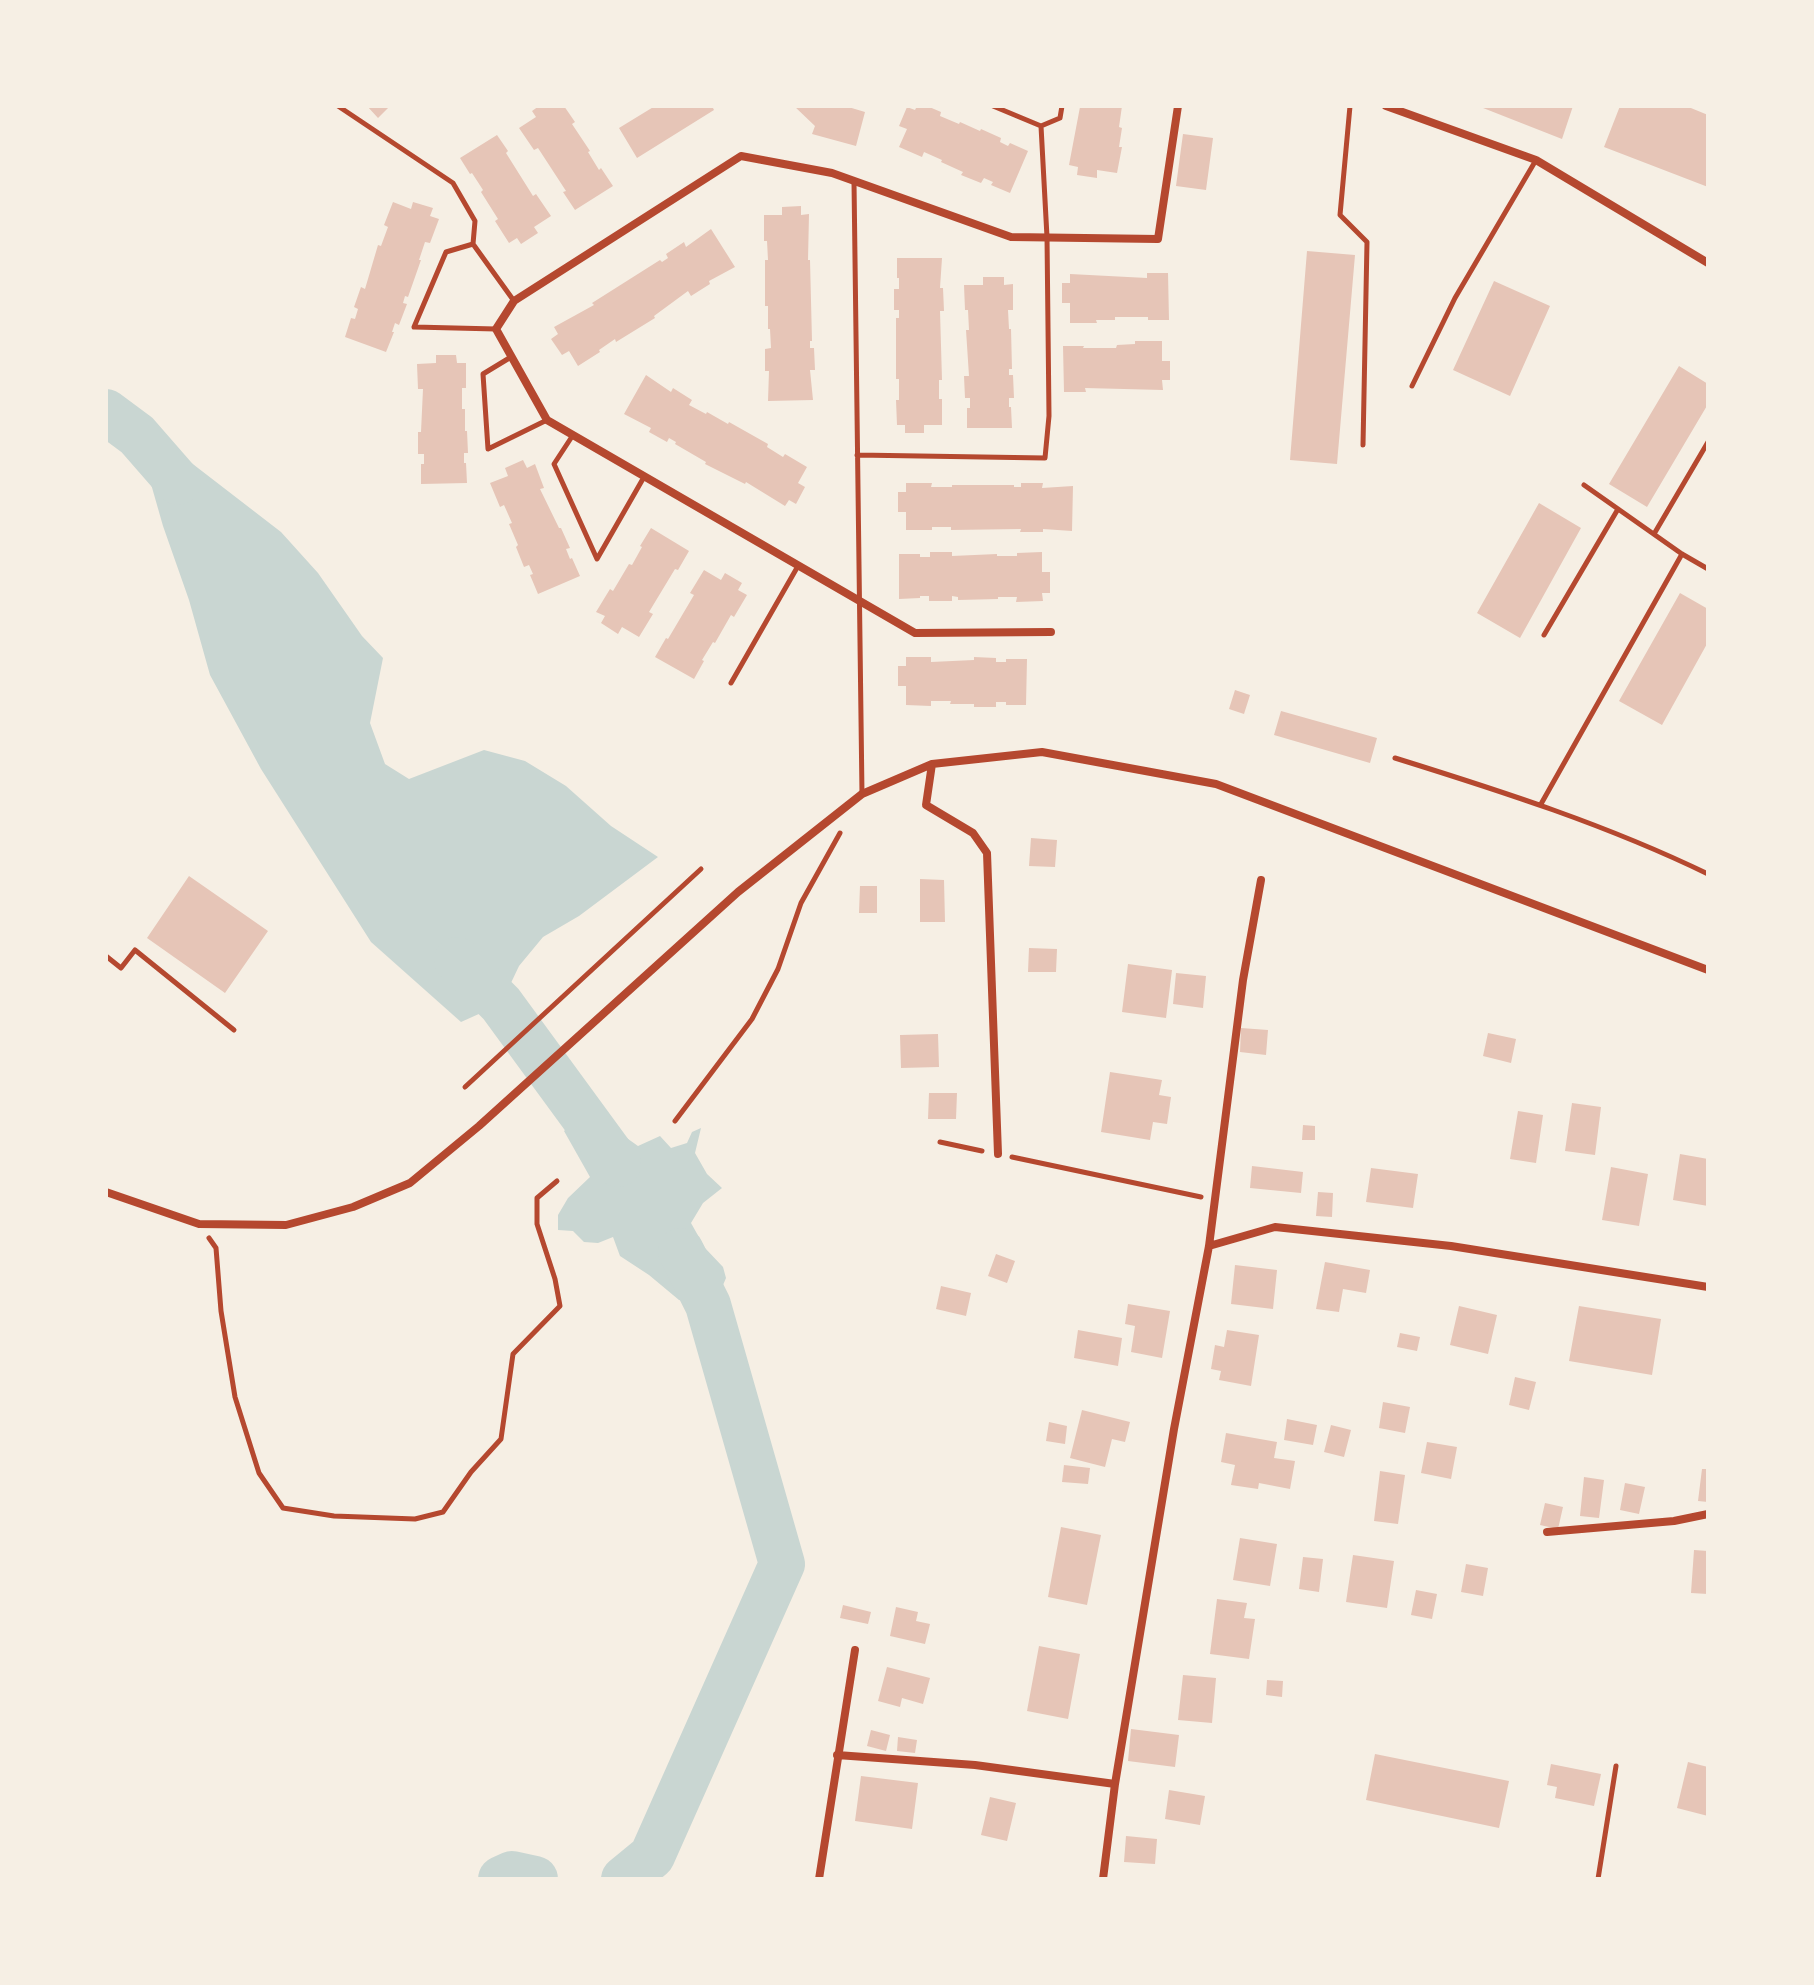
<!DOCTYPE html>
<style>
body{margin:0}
#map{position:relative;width:1814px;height:1985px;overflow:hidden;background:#f6efe4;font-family:"Source Sans 3",sans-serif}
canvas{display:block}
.frame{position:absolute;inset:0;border:108px solid #f6efe4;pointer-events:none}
</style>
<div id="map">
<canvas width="1814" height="1985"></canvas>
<div class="frame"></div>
</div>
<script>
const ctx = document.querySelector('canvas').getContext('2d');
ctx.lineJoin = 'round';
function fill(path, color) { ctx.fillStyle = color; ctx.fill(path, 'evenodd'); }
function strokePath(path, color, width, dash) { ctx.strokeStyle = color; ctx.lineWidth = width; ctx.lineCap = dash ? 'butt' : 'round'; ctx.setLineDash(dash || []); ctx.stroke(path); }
fill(new Path2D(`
 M137 435 185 458 281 532 318 573 362 636 383 658 370 723 385 764 409 779 484 750 525 761 566 786 611 826 658 857 579 916 543 937 519 966 501 1004 461 1022 371 942 261 769 210 675 189 600 163 526Z
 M583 1113 607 1124 638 1146 660 1136 671 1148 687 1143 692 1132 701 1128 695 1153 707 1174 722 1188 703 1203 691 1223 705 1248 723 1267 726 1278 718 1297 708 1305 679 1300 649 1275 620 1256 613 1237 598 1243 584 1242 573 1231 558 1230V1215L568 1198 590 1177 564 1131Z`), '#c9d6d2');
strokePath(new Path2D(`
 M106 412 137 435 178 482
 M457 960 501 1004 618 1164
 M501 1879 512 1874 535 1879
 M624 1879 652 1856 782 1564 708 1305 681 1251`), '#c9d6d2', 46);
fill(new Path2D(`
 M367 106H390L378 118Z
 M539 106H564L575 122 572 124 590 151 588 152 599 170 601 168 613 186 575 210 563 192 566 191 538 148 534 150 519 128 536 117 532 111Z
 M655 106H712L714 110 637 158 619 128Z
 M794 106H845L865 112 856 146 812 134 815 126Z
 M917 106H927L941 112 940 116 959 124 960 122 980 131 981 129 1001 138 1000 142 1008 146 1010 143 1028 151 1010 193 991 185 993 182 984 178 981 183 961 175 963 172 941 162 942 160 924 152 922 157 899 147 907 129 899 126 907 107 915 110Z
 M1082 106H1122L1119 127 1122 128 1119 147H1122L1117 173 1097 170V178L1077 175 1078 167 1069 165 1080 107Z
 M1478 106H1573L1562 139Z
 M1620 106H1686L1708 115V187L1604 147Z
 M1183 134 1213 138 1206 190 1176 186Z
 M497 135 508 151 506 153 533 196 536 194 551 216 534 227 538 233 521 244 517 238 509 243 495 221 498 219 481 192 483 190 472 173 470 174 460 158Z
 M393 202 411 209 413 202 433 208 430 216 439 219 430 243 425 242 419 260H421L408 297 405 296 403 303 407 304 399 325 395 323 392 332H394L386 352 345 337 351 318 355 319 358 309 354 307 361 287 365 289 378 245 381 246 388 227 384 225Z
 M801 206V215L809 214 808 260H810L812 341H810V348H814L815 370H810L813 400 768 401 769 371H765V349L771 348 770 329H768V306H765V260H768L767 241H764V215H782V207Z
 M711 229 735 267 709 281 710 284 691 296 688 291 654 316 655 318 616 342 615 339 599 350 600 352 578 366 569 351 562 355 551 339 558 334 554 327 594 305 592 303 660 260 662 262 668 258 666 254 684 242 686 247Z
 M1307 251 1355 255 1337 464 1290 460Z
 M897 258H942L940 288H943L944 311H940L942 380H939V399H942V425H924V433H905V425H897L896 400H899V379H896V318H899V310H894V289H899V278H897Z
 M1147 273H1168L1169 320H1148V317H1115V320H1096L1097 323H1070V303H1062V283H1070V274L1147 278Z
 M983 277H1004V285L1013 284V310H1008L1009 329H1011L1012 369H1009V375H1013L1014 398H1009V407H1011L1012 428H967V408H970V398H965L964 376H969L966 330H969L968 310H965L964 285H983Z
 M1494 281 1550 306 1510 396 1453 370Z
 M1135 341H1162V361H1170V380H1162L1163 390 1085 388 1086 392H1064L1063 346H1084L1083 348H1116L1117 345 1135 344Z
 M436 355H456L457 363H466V388H462V409H465V431H467L468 453H464V463H466L467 483 421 484V464H424V454H418V432H421L423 389H418L417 364 436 363Z
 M1679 366 1708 384V404L1647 507 1609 484Z
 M646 375 671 392 673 388 692 400 689 405 706 414 707 412 728 424 729 422 768 444 767 447 783 457 785 454 807 467 798 483 805 487 796 504 789 500 785 506 746 482 745 484 705 464 706 462 675 444 676 442 669 438 667 442 649 432 651 428 624 414Z
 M523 460 527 468 535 464 544 488 540 489 559 528H561L570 548 566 549 570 559 572 558 580 576 538 594 530 575 533 574 529 565 524 567 516 547 518 545 509 524 512 523 504 505 500 507 490 483 508 476 505 468Z
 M906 483H932L931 487H952V485H1014V487H1021V483H1043L1042 488 1073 486 1072 531 1043 529V532H1020L1021 529 951 530V527H932V530H906V512H898V492H906Z
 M1539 503 1581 528 1520 638 1477 613Z
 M651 528 689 551 678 570 675 569 649 612 653 614 639 637 622 627 618 634 601 623 605 616 596 612 610 589 613 591 629 564 632 565 642 547 640 546Z
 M930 552H952V556L997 554V556H1017V553L1042 552V572H1050V593H1042L1043 601 1016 602 1017 597H998V599L958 600V597L952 596V601H929V596H920V598L899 599V554H920V557H930Z
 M704 570 721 580 725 573 742 583 738 590 747 595 734 617 731 615 715 643 713 642 702 660 704 661 694 679 655 657 666 638 668 639 694 595 690 593Z
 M1680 593 1708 609V642L1662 725 1619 701Z
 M906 657H931V662L974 660V657L996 658V662H1006V659H1027L1026 705H1006V702H996V707H974V704H950L951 701H931V706L906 705V686H898V666H906Z
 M1235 690 1250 695 1244 714 1229 709Z
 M1281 711 1377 738 1370 763 1274 735Z
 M1031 838 1057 840 1055 867 1029 866Z
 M189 876 268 931 225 993 147 938Z
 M920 879 944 880 945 922H920Z
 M860 886H877V913H859Z
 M1029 948 1057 949 1056 972H1028Z
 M1128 964 1172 970 1166 1018 1122 1012Z
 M1176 973 1206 976 1203 1008 1173 1004Z
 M1241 1028 1268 1030 1266 1055 1240 1052Z
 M1488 1033 1516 1039 1511 1063 1483 1056Z
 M938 1034 939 1067 901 1068 900 1035Z
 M1110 1072 1162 1080 1159 1095 1171 1097 1167 1124 1153 1122 1150 1140 1101 1132Z
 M929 1093H957L956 1119H928Z
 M1572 1103 1601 1107 1595 1155 1565 1151Z
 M1518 1111 1543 1115 1536 1163 1510 1159Z
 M1303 1125 1315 1126V1140H1302Z
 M1680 1154 1708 1159V1206L1673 1200Z
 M1252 1166 1303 1172 1301 1193 1250 1188Z
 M1611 1167 1648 1174 1639 1226 1602 1220Z
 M1371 1168 1418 1174 1413 1208 1366 1202Z
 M1318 1192 1333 1193 1332 1217 1316 1216Z
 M996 1254 1015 1261 1007 1283 988 1276Z
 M1325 1262 1370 1270 1366 1293 1343 1289 1339 1312 1316 1309Z
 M1235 1265 1277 1270 1273 1309 1231 1304Z
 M941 1286 971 1293 966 1316 936 1309Z
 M1128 1304 1170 1311 1162 1358 1131 1352 1135 1326 1125 1324Z
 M1459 1306 1497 1315 1488 1354 1450 1345Z
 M1579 1306 1661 1319 1652 1375 1569 1361Z
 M1078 1330 1122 1338 1118 1366 1074 1358Z
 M1227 1330 1259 1335 1251 1386 1219 1380 1221 1371 1211 1369 1215 1345 1224 1347Z
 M1400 1333 1420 1337 1417 1351 1397 1347Z
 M1515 1377 1536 1382 1529 1410 1509 1405Z
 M1383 1402 1410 1407 1405 1433 1379 1428Z
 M1082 1410 1130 1422 1125 1442 1112 1439 1105 1467 1070 1458Z
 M1287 1419 1317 1425 1313 1445 1284 1440Z
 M1049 1422 1067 1426 1065 1444 1046 1441Z
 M1331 1425 1351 1430 1344 1457 1324 1452Z
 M1226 1433 1277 1442 1274 1458 1295 1461 1290 1489 1259 1483 1258 1489 1231 1485 1235 1465 1221 1462Z
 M1427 1442 1457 1447 1451 1479 1421 1473Z
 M1064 1465 1090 1468 1088 1484 1062 1482Z
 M1702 1469H1708V1502L1698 1501Z
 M1380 1471 1405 1475 1398 1524 1374 1521Z
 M1584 1477 1604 1480 1599 1518 1580 1516Z
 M1625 1483 1645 1487 1639 1514 1620 1510Z
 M1545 1503 1563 1507 1558 1529 1540 1525Z
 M1061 1527 1101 1535 1087 1605 1048 1597Z
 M1240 1538 1277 1544 1270 1586 1233 1580Z
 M1694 1550 1708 1551V1594L1691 1593Z
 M1353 1555 1394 1561 1387 1608 1346 1602Z
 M1303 1557 1323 1559 1319 1592 1299 1589Z
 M1466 1564 1488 1568 1483 1596 1461 1592Z
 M1416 1590 1437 1594 1432 1619 1411 1615Z
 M1217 1599 1247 1603 1244 1618 1255 1619 1249 1659 1210 1654Z
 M843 1605 871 1612 868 1624 840 1618Z
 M896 1607 918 1612 916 1621 930 1624 925 1644 890 1636Z
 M1039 1646 1080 1654 1068 1719 1027 1711Z
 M887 1667 930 1678 923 1704 902 1698 900 1707 878 1701Z
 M1183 1675 1216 1678 1212 1723 1178 1720Z
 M1267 1680 1283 1681 1282 1697 1266 1695Z
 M1131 1729 1179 1735 1175 1767 1128 1761Z
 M871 1730 890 1735 886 1751 867 1746Z
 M898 1737 917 1740 915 1753 897 1751Z
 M1375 1754 1509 1781 1499 1828 1366 1800Z
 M1688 1762 1708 1767V1816L1677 1808Z
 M1551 1764 1601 1774 1594 1806 1555 1798 1557 1787 1547 1785Z
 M861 1776 918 1783 912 1829 855 1821Z
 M1169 1790 1205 1796 1200 1825 1165 1819Z
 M990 1797 1016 1803 1007 1841 981 1835Z
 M1126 1836 1157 1839 1155 1864 1124 1862Z`), '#e6c5b7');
strokePath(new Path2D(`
 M465 1087 701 869
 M675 1121 752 1019 778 969 801 903 840 833
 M940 1142 982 1151
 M1012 1157 1201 1197
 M209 1238 216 1248 221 1311 235 1397 259 1473 283 1508 334 1516 415 1519 443 1512 471 1472 501 1439 513 1354 560 1306 555 1279 537 1224V1198L557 1181`), '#b5482f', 5);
strokePath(new Path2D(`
 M338 106 453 183 475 221 473 244
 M1350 106 1340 215 1367 242 1363 445
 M1041 126 1060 118 1062 106
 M854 182 862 794
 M496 329 414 327 446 252 473 244 514 301
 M511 357 483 374 488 449 547 420
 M1412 386 1455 298 1536 160
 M573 435 554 464 597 559 644 477
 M857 455 1045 458 1049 416 1047 237 1041 126 993 106
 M1584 485 1682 554 1708 569
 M1654 534 1708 442
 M1544 635 1618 509
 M731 683 798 566
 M1395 758C1501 791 1607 825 1708 874
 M1541 804 1682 554
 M106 956 121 968 135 950 234 1030
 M1598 1879 1616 1766`), '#b5482f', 5);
strokePath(new Path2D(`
 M1386 106 1536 160 1708 263
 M1051 632 915 633 547 420 496 329 514 301 741 156 832 173 1011 237 1158 239 1178 106
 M932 764 926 805 973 833 987 853 998 1154
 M106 1192 199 1224 286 1225 353 1207 410 1183 479 1126 738 892 862 794 932 764 1042 752 1216 784 1708 970
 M1209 1246 1275 1227 1451 1246 1708 1287
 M1547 1532 1674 1521 1708 1514
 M837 1755 975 1765 1115 1784
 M819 1879 855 1650
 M1103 1879 1115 1784 1174 1429 1209 1246 1243 980 1261 880`), '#b5482f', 8);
</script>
